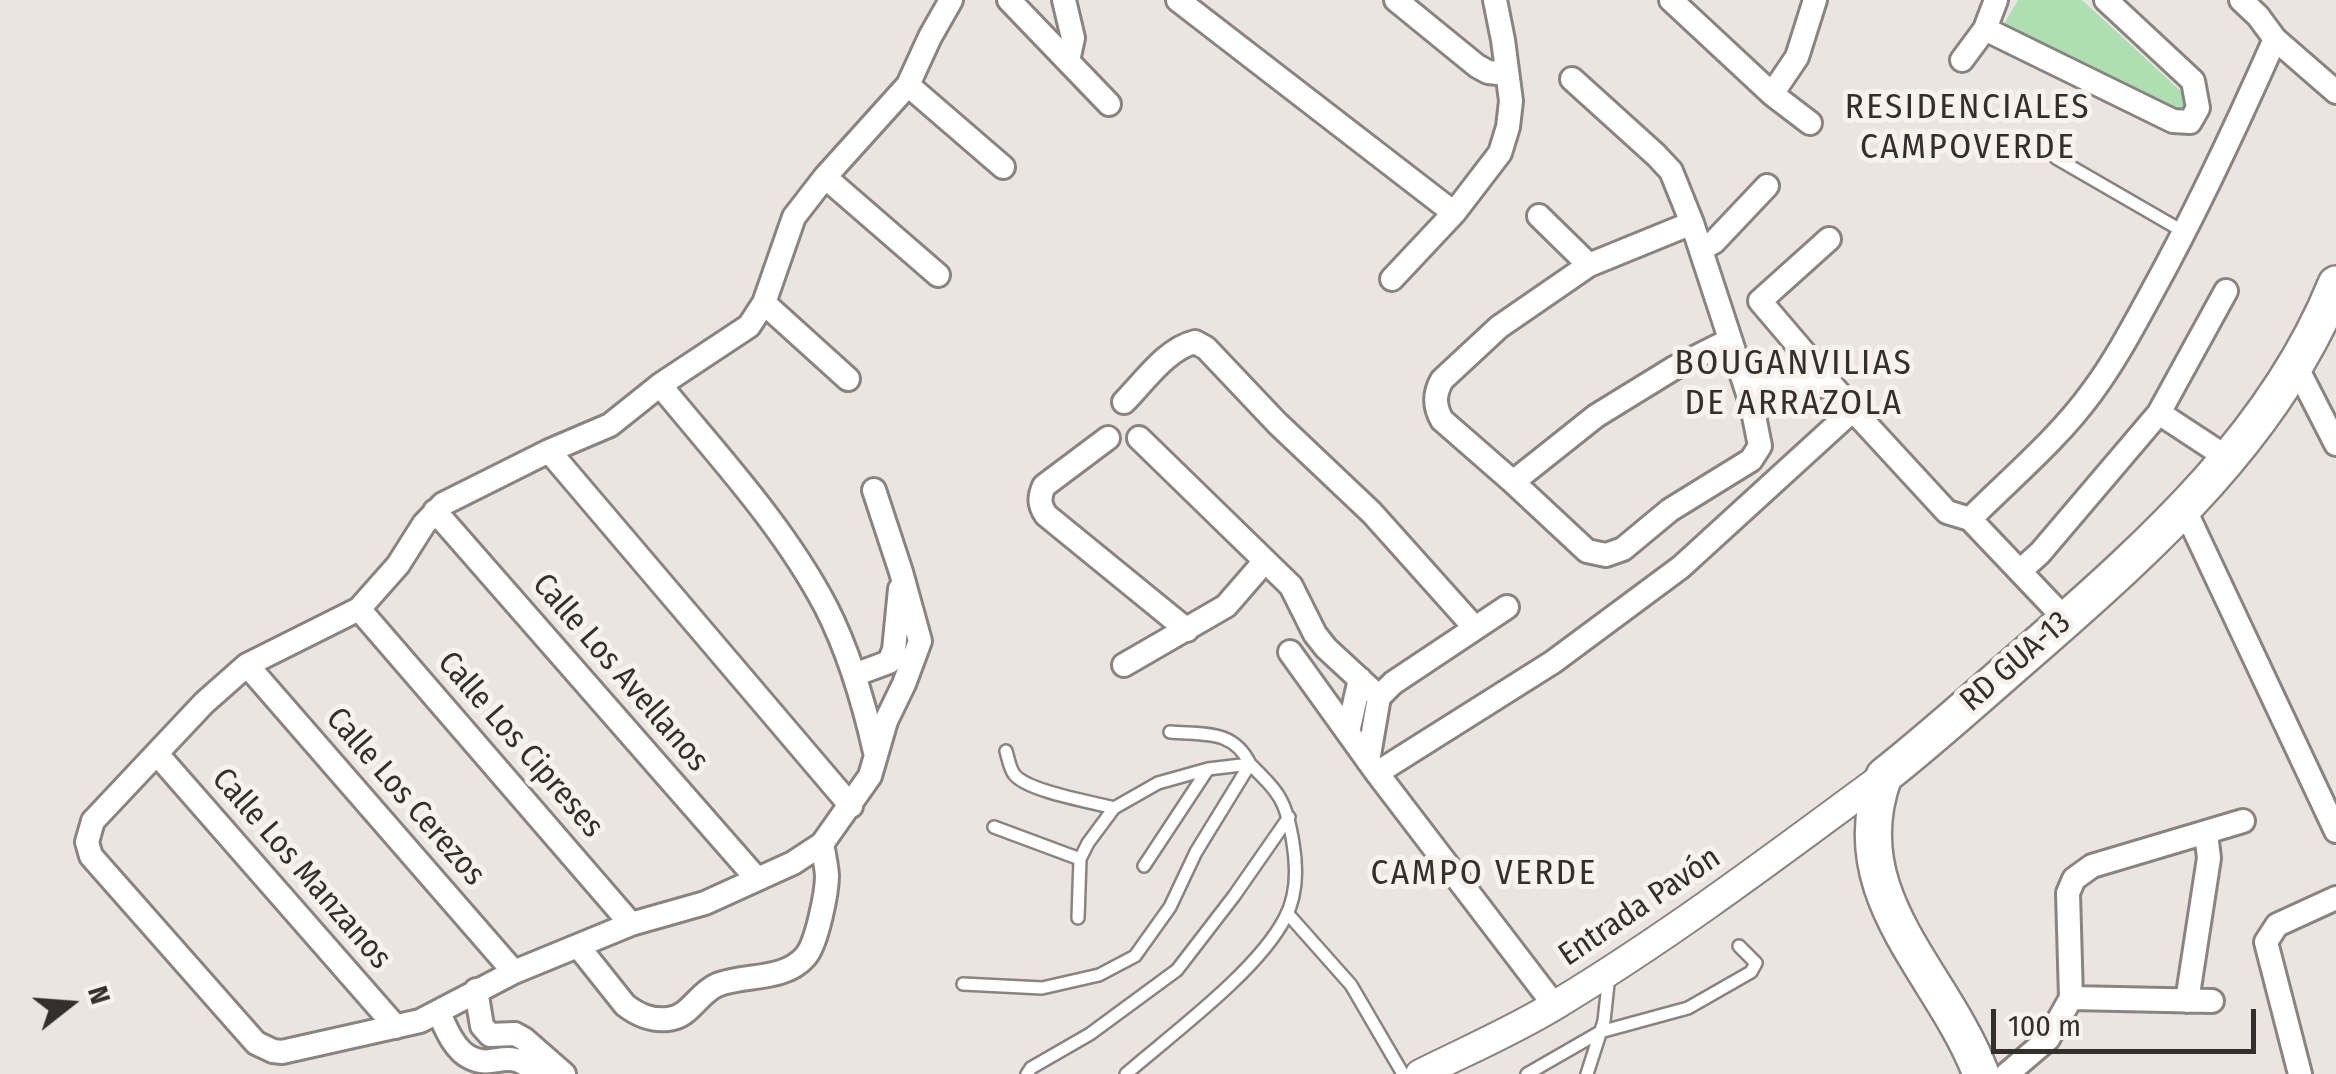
<!DOCTYPE html>
<meta charset="utf-8">
<style>
body{margin:0}
#map{position:relative;width:2336px;height:1074px;overflow:hidden;background:#ebe4e0;font-family:"Fira Sans Condensed",sans-serif}
canvas{display:block}
.north{position:absolute;left:20px;top:954px;width:100px;height:100px;-webkit-text-stroke:8px #f9f1ed;paint-order:stroke;rotate:73deg;font-size:28px;font-weight:700;line-height:40px;text-align:center;color:#322f2d}
.north::after{content:'';display:block;margin:auto;width:35px;height:45px;background:#322f2d;clip-path:polygon(50% 0,100% 100%,50% 72%,0 100%)}
.scale{position:absolute;left:1991px;top:1009px;width:265px;height:45px;box-sizing:border-box;border:5px solid #322f2d;border-top:0;padding-left:12px;font-size:30px;line-height:35px;white-space:nowrap;color:#322f2d;-webkit-text-stroke:8px #f9f1ed;paint-order:stroke}
</style>
<div id="map">
<canvas width="2336" height="1074"></canvas>
<div class="north">N</div>
<div class="scale">100 m</div>
</div>
<script>
const ctx = document.querySelector('canvas').getContext('2d');
ctx.lineJoin = 'round';
function fill(path, color) { ctx.fillStyle = color; ctx.fill(path, 'evenodd'); }
function strokePath(path, color, width, dash) { ctx.strokeStyle = color; ctx.lineWidth = width; ctx.lineCap = dash ? 'butt' : 'round'; ctx.setLineDash(dash || []); ctx.stroke(path); }
function drawText(font, color, halo, rows, align = 'center') {
  ctx.font = font + ' "Fira Sans Condensed",sans-serif'; ctx.lineWidth = 10; ctx.setLineDash([]); ctx.textBaseline = 'middle'; ctx.strokeStyle = halo; ctx.fillStyle = color; for (const [text, x, y, turn = 0] of rows) {
    ctx.save(); ctx.translate(x, y); ctx.rotate((+turn || 0) * Math.PI / 180); ctx.textAlign = isNaN(turn) ? turn : align; if (halo) ctx.strokeText(text, 0, 0); ctx.fillText(text, 0, 0); ctx.restore();
  }
}
fill(new Path2D(`
 M2018 0H2082L2184 94 2186 108 2182 115 2003 26Z`), '#aedfb2');
const service = new Path2D(`
 M2056 158 2184 232
 M1006 751C1008 758 1010 769 1014 774 1026 791 1092 802 1114 808
 M994 827 1080 859
 M1144 866 1208 769
 M1288 914 1351 985 1403 1074
 M1078 918 1080 859 1088 843 1114 808 1158 783 1208 769 1250 764C1280 794 1286 800 1293 843 1297 867 1297 896 1285 918 1258 971 1172 1034 1126 1074
 M963 984 1042 988 1099 975 1135 956 1170 907 1196 852 1250 764C1233 729 1204 735 1170 732
 M1027 1074 1031 1068 1090 1034 1177 970 1234 896 1289 817
 M1527 1074 1600 1032 1688 1008 1751 972 1756 963 1739 946
 M1587 1074 1604 1021 1609 975`);
const minor = new Path2D(`
 M1009 0 1109 104
 M1064 0 1073 38 1068 61
 M1178 0 1454 213
 M1396 0 1477 66 1488 72 1507 74
 M1671 0 1772 94 1810 123
 M2241 0 2258 16 2275 39 2336 92
 M1985 29 2173 121 2190 122 2198 108 2193 81 2106 0
 M1962 60 1985 29 1996 0
 M1572 79 1656 155 1671 171 1692 223 1752 406 1760 446 1751 460 1670 510 1623 549 1606 555 1587 551 1513 482 1442 420C1434 406 1434 394 1442 380L1499 327 1589 265 1692 223
 M908 85 1003 167
 M1772 94 1797 57 1815 0
 M825 177 938 275
 M1539 216 1589 265
 M1829 239 1760 301 1853 410 1947 512 1970 519 2066 620
 M1701 249 1714 242 1767 186
 M1392 279 1454 213 1500 153 1508 127 1511 101 1503 40 1495 0
 M764 303 848 379
 M2295 364 2336 444
 M660 385C718 456 783 525 826 607 849 652 864 703 875 752
 M1747 389 1816 368
 M1124 402C1144 382 1166 349 1195 342L1206 348 1277 423 1372 513 1475 628
 M1752 406 1828 383
 M2159 413 2229 459
 M1108 438 1044 486C1039 497 1039 505 1046 515L1187 630
 M1139 438 1291 586 1315 634 1326 648 1379 697
 M549 451 851 806
 M1513 482 1596 416 1674 368 1730 340
 M874 490 901 572 920 641 904 684 886 721 870 776 822 844 793 863 705 903 631 924 514 972 420 1021 282 1052 273 1051 256 1043 91 856 87 842 93 821 204 703 247 665 359 609 398 565 424 524 443 504 549 451 610 425 660 385 749 326 764 303 794 217 825 177 908 85 930 37 951 0
 M2184 508 2336 831
 M435 511 757 879
 M1970 519C2011 478 2058 439 2092 392 2115 361 2133 327 2151 294 2197 211 2237 125 2275 39
 M2020 571 2040 553 2159 413 2226 291
 M359 609 631 924
 M1290 652 1377 773 1555 1006
 M247 665 514 972
 M1124 665 1226 606 1265 561
 M854 675 889 662 894 650 900 589
 M1348 732 1360 679
 M157 754 396 1027
 M1368 761 1379 697 1393 683 1507 607
 M1377 773 1553 662 1681 567 1853 410
 M578 946 625 1005C638 1015 651 1021 668 1019 690 1017 697 994 717 985 745 974 784 981 805 957 817 944 827 892 827 875 826 864 824 854 822 844
 M476 990 482 1026 490 1035 515 1034 524 1039 564 1074
 M2071 998 2212 1001
 M2187 1001 2209 858 2206 833
 M439 1013C446 1029 455 1051 471 1058 497 1070 506 1044 538 1074
 M2007 1074 2048 1039 2071 998 2068 893 2074 879 2092 866 2243 821
 M2300 1074 2266 942 2277 925 2336 898`);
const tertiary = new Path2D(`
 M1420 1074C1466 1051 1513 1031 1557 1004 1671 935 1777 855 1884 776`);
const primary = new Path2D(`
 M1981 1074C1942 971 1840 896 1884 776 1936 735 1985 690 2036 646 2154 543 2276 433 2336 284`);
strokePath(service, '#8a8480', 16);
strokePath(minor, '#8a8480', 28);
strokePath(tertiary, '#8a8480', 32);
strokePath(primary, '#8a8480', 40);
strokePath(service, '#fff', 11);
strokePath(minor, '#fff', 22);
strokePath(tertiary, '#fff', 28);
strokePath(primary, '#fff', 35);
drawText('32px', '#322f2d', '#f9f1ed', [
 ["RD GUA-13",2016,662,-41],
 ["Calle Los Avellanos",620,673,49],
 ["Calle Los Cipreses",520,745,49],
 ["Calle Los Cerezos",405,797,49],
 ["Calle Los Manzanos",301,869,49],
 ["Entrada Pavón",1640,907,-34]
]);
ctx.letterSpacing = '2.5px';
drawText('35px', '#322f2d', '#f9f1ed', [
 ["RESIDENCIALES",1968,108],
 ["CAMPOVERDE",1968,148],
 ["BOUGANVILIAS",1794,364],
 ["DE ARRAZOLA",1794,404],
 ["CAMPO VERDE",1484,874]
]);
ctx.letterSpacing = '0px';
</script>
